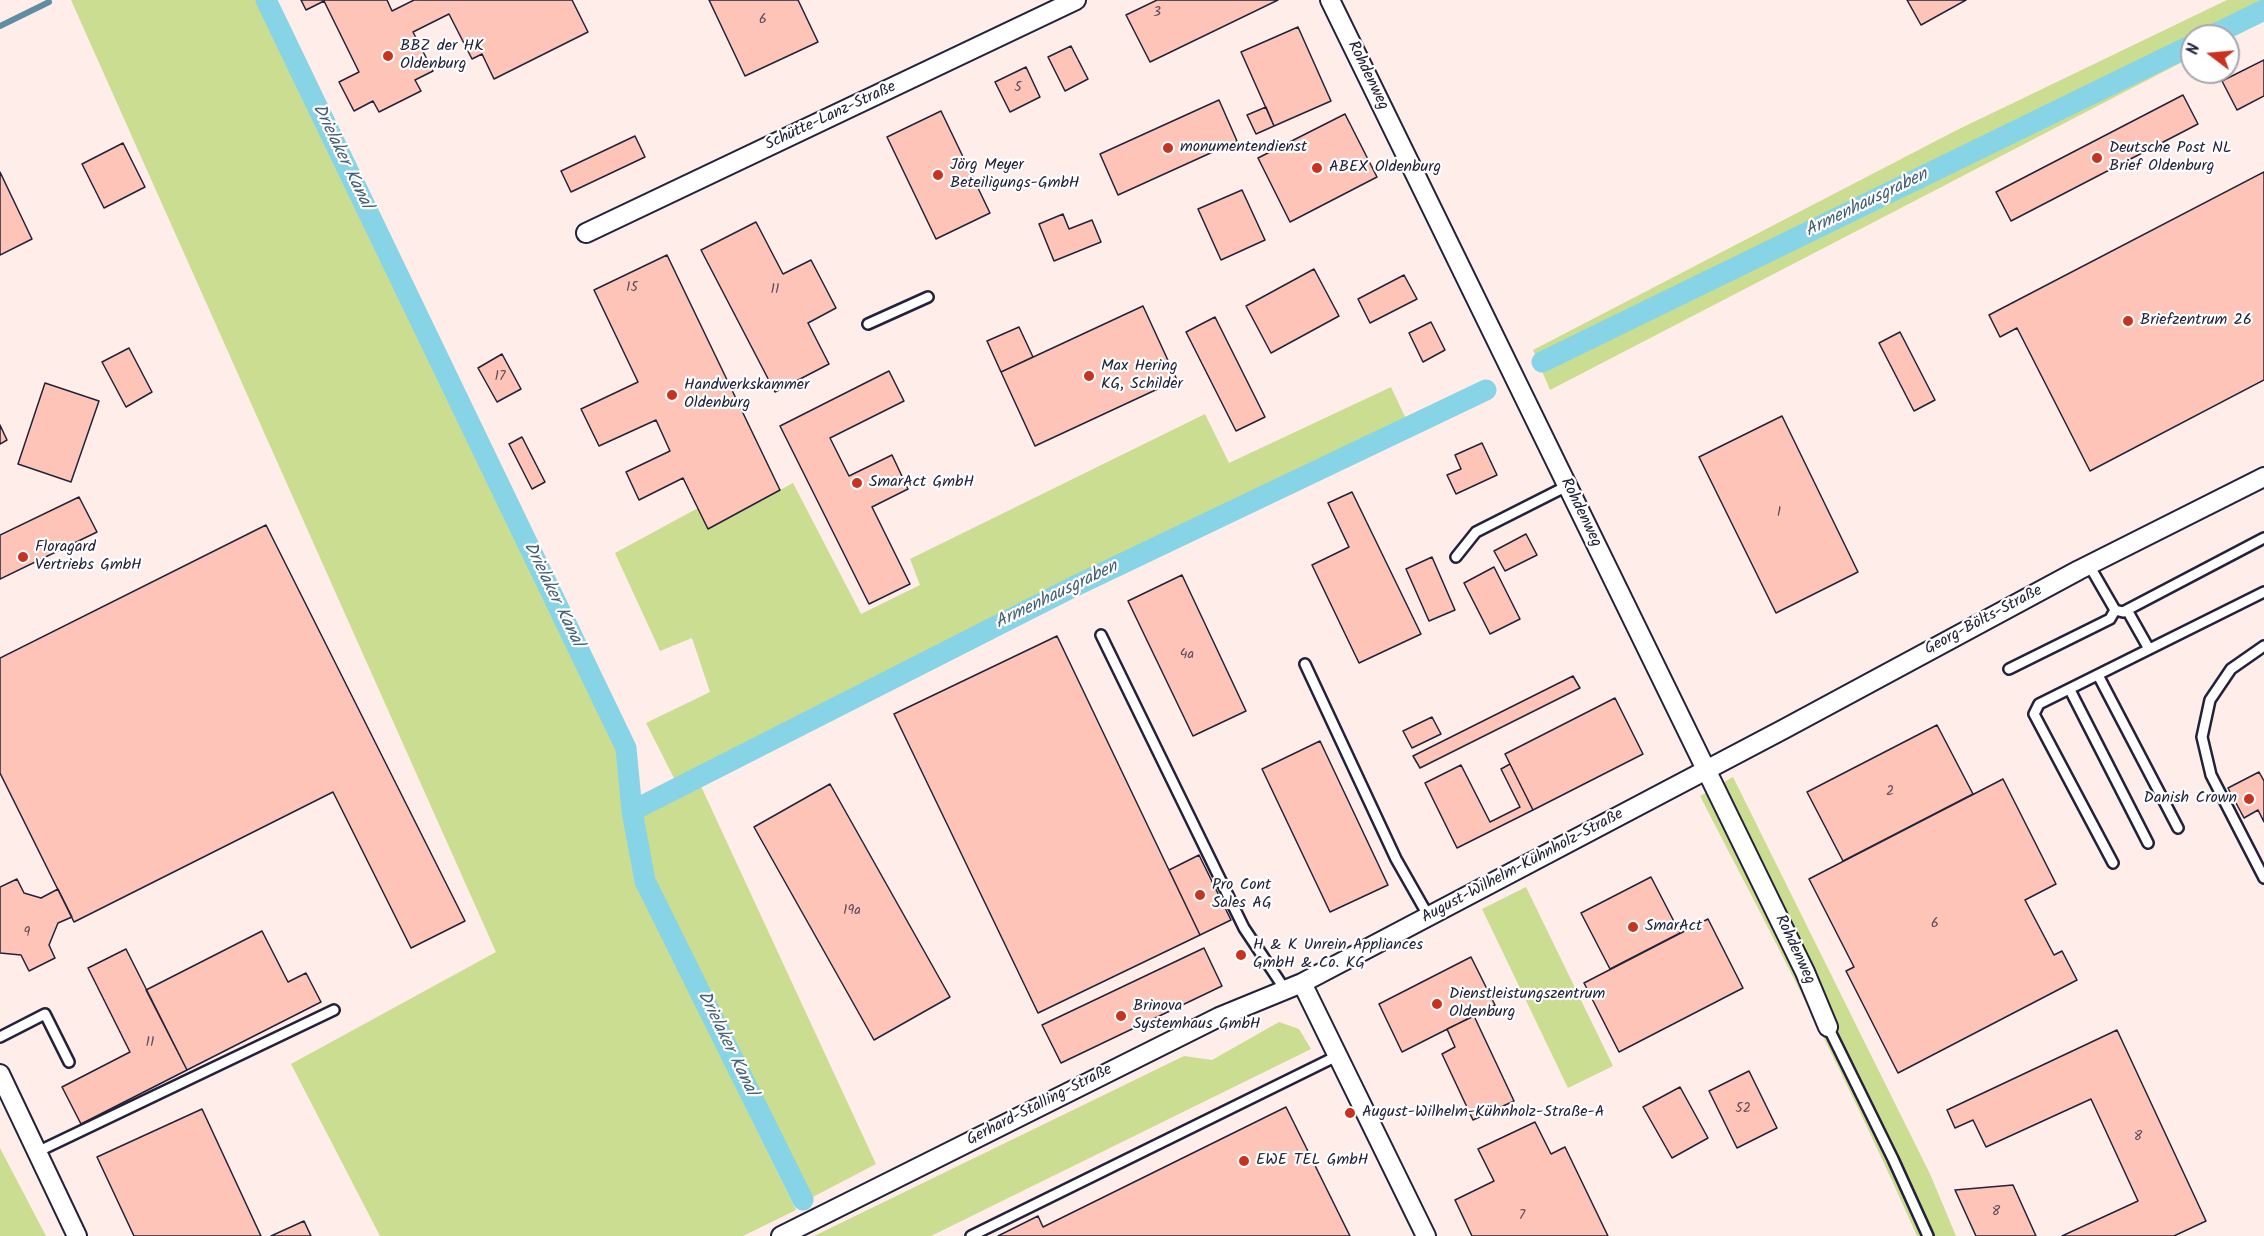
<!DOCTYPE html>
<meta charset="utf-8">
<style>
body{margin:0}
#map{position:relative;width:2264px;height:1236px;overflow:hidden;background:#ffede9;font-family:Kalam,sans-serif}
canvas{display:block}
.north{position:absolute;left:2180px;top:24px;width:60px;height:60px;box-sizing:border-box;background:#fff;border:2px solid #a7a7b1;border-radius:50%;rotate:286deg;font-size:16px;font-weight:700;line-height:24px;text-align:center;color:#22223b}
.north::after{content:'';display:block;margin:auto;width:21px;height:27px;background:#c8321e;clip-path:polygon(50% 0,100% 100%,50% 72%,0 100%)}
</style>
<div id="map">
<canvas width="2264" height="1236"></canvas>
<div class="north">N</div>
</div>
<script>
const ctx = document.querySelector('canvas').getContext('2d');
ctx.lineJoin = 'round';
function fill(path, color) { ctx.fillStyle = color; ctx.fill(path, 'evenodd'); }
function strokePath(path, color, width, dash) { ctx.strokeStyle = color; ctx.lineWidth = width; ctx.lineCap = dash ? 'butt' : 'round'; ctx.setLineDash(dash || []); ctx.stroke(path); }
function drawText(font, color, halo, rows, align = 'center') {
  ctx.font = font + ' Kalam,sans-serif'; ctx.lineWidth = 4.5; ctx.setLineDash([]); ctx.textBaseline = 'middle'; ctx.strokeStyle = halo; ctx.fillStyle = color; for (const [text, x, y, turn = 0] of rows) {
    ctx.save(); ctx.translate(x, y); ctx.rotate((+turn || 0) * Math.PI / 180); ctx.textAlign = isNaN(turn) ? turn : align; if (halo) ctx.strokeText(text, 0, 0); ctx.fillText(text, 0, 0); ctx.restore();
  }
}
fill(new Path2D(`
 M71 0H256L618 749 639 890 796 1210 743 1236H380L291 1064 496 952Z
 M2227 0H2264V20L2228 39V36H2192V57L1550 390 1533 350 1957 130Z
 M1391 387 1407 421 1070 582 677 784 646 723 710 692 692 638 660 651 615 553 698 508 708 529 793 483 861 614 920 585 910 559 1205 414 1229 463Z
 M1733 777 1930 1174 1956 1236H1917C1851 1086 1775 941 1700 796Z
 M699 782 876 1164 809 1199 651 878 639 812Z
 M1526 887 1613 1066 1568 1088 1482 909Z
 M1279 1022 1299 1029 1311 1049 931 1236H814L1184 1056 1212 1060Z
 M0 1148 46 1236H0Z`), '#cbdd91');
strokePath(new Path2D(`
 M0 26 49 2`), '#5f8da2', 6);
strokePath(new Path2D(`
 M266 0 626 748 632 811 645 881 803 1200
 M2211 36 2264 10
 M1542 362 2192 45
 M632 811 1073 587 1486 390`), '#87d4e7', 21);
const building = new Path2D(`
 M301 0H387L392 11 414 0H572L588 32 494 79 482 54 472 59 449 14 413 32 433 71 415 80 421 91 379 112 373 101 354 111 339 82 359 72 324 1 306 10Z
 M709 0H798L818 42 745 76Z
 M1157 0H1278L1150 62 1126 15Z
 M1907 0H1966L1921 25Z
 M1298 27 1331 101 1274 126 1241 52Z
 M1071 46 1088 79 1065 91 1048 57Z
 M2264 60V96L2237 110 2222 81Z
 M1026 67 1040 97 1010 112 995 82Z
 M2183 95 2198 124 2011 221 1996 192Z
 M1219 100 1237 141 1118 195 1100 154Z
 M1266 107 1274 126 1256 134 1247 115Z
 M941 111 990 213 936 239 887 137Z
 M1345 114 1377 177 1290 222 1258 158Z
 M635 136 645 157 571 192 561 171Z
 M123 143 145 187 104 208 82 164Z
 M0 172 32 239 0 255Z
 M2264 172V380L2090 471 2017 328 2000 337 1989 315Z
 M1242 190 1265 240 1221 260 1198 209Z
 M1063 214 1069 229 1092 220 1101 242 1054 261 1039 224Z
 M756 222 783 274 811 260 836 308 808 323 829 364 775 392 701 250Z
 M667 255 780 490 708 529 683 478 639 500 626 472 670 451 656 420 599 446 581 409 638 382 594 290Z
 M1314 269 1339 316 1271 353 1246 306Z
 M1404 275 1417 299 1370 323 1358 299Z
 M1143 306 1177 380 1035 446 1001 372Z
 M1215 317 1265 417 1236 431 1186 332Z
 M1431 322 1445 350 1423 362 1409 333Z
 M1019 327 1033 357 1001 372 987 341Z
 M1900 332 1935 400 1914 411 1879 343Z
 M129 348 152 392 126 407 102 362Z
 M502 354 521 389 497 402 478 368Z
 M889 371 904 401 830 438 849 476 892 455 908 489 872 507 910 584 869 604 780 426Z
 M45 383 99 401 71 482 18 464Z
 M1782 416 1858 572 1776 613 1699 457Z
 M0 425 7 440 0 444Z
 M522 437 545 482 532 489 509 444Z
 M1482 443 1497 475 1456 494 1447 475 1461 469 1455 455Z
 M1352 492 1421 634 1359 663 1312 565 1349 547 1328 503Z
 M79 497 97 532 0 579V535Z
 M266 525 465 921 411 948 333 792 74 922 0 773V658Z
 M1526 534 1537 555 1505 571 1494 551Z
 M1432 557 1455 610 1429 621 1406 569Z
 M1494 567 1520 619 1490 634 1464 583Z
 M1182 575 1246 711 1193 736 1128 601Z
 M1057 636 1200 935 1038 1013 894 714Z
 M1573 676 1580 688 1420 768 1413 756Z
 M1615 698 1643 754 1533 810 1505 754Z
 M1432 717 1441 734 1412 748 1403 731Z
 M1937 725 1973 794 1843 861 1807 792Z
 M1320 741 1388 885 1330 912 1262 769Z
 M1510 764 1533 810 1457 848 1425 783 1461 765 1490 822 1520 807 1501 769Z
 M2259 772 2264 781V822L2258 810 2244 818 2228 788Z
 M2003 779 2056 884 2025 900 2054 955 2062 951 2077 980 1898 1073 1846 971 1854 967 1809 879Z
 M830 784 950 997 874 1040 754 827Z
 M1199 855 1231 920 1200 935 1169 870Z
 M1651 877 1680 933 1610 969 1581 913Z
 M17 879 24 893 41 898 58 889 72 917 58 923 49 945 55 958 29 971 21 955 0 953V887Z
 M1708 919 1743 988 1619 1052 1584 983Z
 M262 931 288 982 306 973 321 1002 187 1070 146 990Z
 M1204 948 1222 986 1061 1063 1042 1025Z
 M126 949 187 1070 81 1124 62 1087 130 1052 88 968Z
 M1471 957 1495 1005 1402 1052 1379 1004Z
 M1474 1016 1514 1101 1473 1120 1442 1054 1455 1047 1447 1029Z
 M2117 1030 2206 1221 2174 1236H2062L2138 1201 2091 1099 1986 1147 1973 1120 1955 1128 1947 1110Z
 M1749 1071 1777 1128 1737 1148 1709 1091Z
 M1680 1087 1708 1138 1672 1158 1643 1107Z
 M1286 1107 1350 1236H998L1038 1216 1043 1227Z
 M202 1109 261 1236H134L97 1157Z
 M1535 1122 1551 1154 1565 1147 1608 1236H1472L1455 1200 1494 1181 1478 1149Z
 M2013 1185 2036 1236H1976L1955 1190Z
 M304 1221 311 1236H271Z`);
fill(building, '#fec4b7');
strokePath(building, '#22223b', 1.5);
const service = new Path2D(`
 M868 324 928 297
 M1456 557 1476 532 1567 486
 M2089 565 2115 610 2123 612 2264 538
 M2127 610 2149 649
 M1101 635 1244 928 1286 991
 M2264 646 2231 669 2210 700 2202 737 2211 775 2264 878
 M1305 664 1396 859 1429 917
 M2009 669 2110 619 2115 610
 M2098 675 2178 828
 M2070 690 2148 843
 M2113 863 2034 714 2039 704 2264 592
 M1828 1027 1893 1159 1928 1236
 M0 1037 45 1014 69 1062
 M37 1152 334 1010
 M971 1236 1339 1055`);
const minor = new Path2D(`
 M1330 0 1805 972 1828 1027
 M586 233 1076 0
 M1302 983 1426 1236
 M0 1074 77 1236
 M781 1236 1219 1017 1302 983 1784 729 2079 570 2264 477`);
strokePath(service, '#22223b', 14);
strokePath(minor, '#22223b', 22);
strokePath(service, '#fff', 9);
strokePath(minor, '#fff', 18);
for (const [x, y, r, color] of [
 [388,56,6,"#c8321e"],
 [1168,148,6,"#c8321e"],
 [2097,158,6,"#c8321e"],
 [1317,168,6,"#c8321e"],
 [938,175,6,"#c8321e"],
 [2128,321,6,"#c8321e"],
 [1089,376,6,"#c8321e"],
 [672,395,6,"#c8321e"],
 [857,483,6,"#c8321e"],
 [23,557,6,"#c8321e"],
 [2249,799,6,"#c8321e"],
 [1200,895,6,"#c8321e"],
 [1633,927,6,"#c8321e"],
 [1241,955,6,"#c8321e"],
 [1437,1004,6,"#c8321e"],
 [1121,1016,6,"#c8321e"],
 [1350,1113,6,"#c8321e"],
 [1244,1161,6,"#c8321e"]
]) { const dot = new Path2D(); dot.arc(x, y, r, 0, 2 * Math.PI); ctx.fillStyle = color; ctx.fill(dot); strokePath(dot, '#fff', 2); }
drawText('14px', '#594a5a', null, [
 ["3",1157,14],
 ["6",763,21],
 ["5",1018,89],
 ["15",632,289],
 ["11",775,291],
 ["17",500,378],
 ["1",1779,514],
 ["4a",1187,656],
 ["2",1890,793],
 ["19a",852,912],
 ["6",1935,925],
 ["9",27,934],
 ["11",150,1044],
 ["52",1743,1110],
 ["8",2138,1138],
 ["8",1996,1213],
 ["7",1522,1217]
]);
drawText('16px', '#22223b', '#fff', [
 ["BBZ der HK",400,47],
 ["Oldenburg",400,65],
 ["monumentendienst",1180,148],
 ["Deutsche Post NL",2109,149],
 ["Brief Oldenburg",2109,167],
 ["Jörg Meyer",950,166],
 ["Beteiligungs-GmbH",950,184],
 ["ABEX Oldenburg",1329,168],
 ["Briefzentrum 26",2140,321],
 ["Max Hering",1101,367],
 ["KG, Schilder",1101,385],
 ["Handwerkskammer",684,386],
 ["Oldenburg",684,404],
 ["SmarAct GmbH",869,483],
 ["Floragard",35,548],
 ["Vertriebs GmbH",35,566],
 ["Danish Crown",2237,799,"right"],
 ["Pro Cont",1212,886],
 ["Sales AG",1212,904],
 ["SmarAct",1645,927],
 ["H & K Unrein Appliances",1253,946],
 ["GmbH & Co. KG",1253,964],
 ["Dienstleistungszentrum",1449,995],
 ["Oldenburg",1449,1013],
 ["Brinova",1133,1007],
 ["Systemhaus GmbH",1133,1025],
 ["August-Wilhelm-Kühnholz-Straße-A",1362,1113],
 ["EWE TEL GmbH",1256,1161]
], 'left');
drawText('16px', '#22223b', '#fff', [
 ["Rohdenweg",1367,76,64],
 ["Schütte-Lanz-Straße",831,117,-25],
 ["Rohdenweg",1580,513,64],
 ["Georg-Bölts-Straße",1984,621,-28],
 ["August-Wilhelm-Kühnholz-Straße",1523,867,-28],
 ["Rohdenweg",1794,950,65],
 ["Gerhard-Stalling-Straße",1040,1106,-27]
]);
drawText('italic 18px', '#456077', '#fff', [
 ["Drielaker Kanal",341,157,64],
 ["Armenhausgraben",1867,204,-26],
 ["Drielaker Kanal",552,595,64],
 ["Armenhausgraben",1057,596,-26],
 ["Drielaker Kanal",726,1044,64]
]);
</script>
